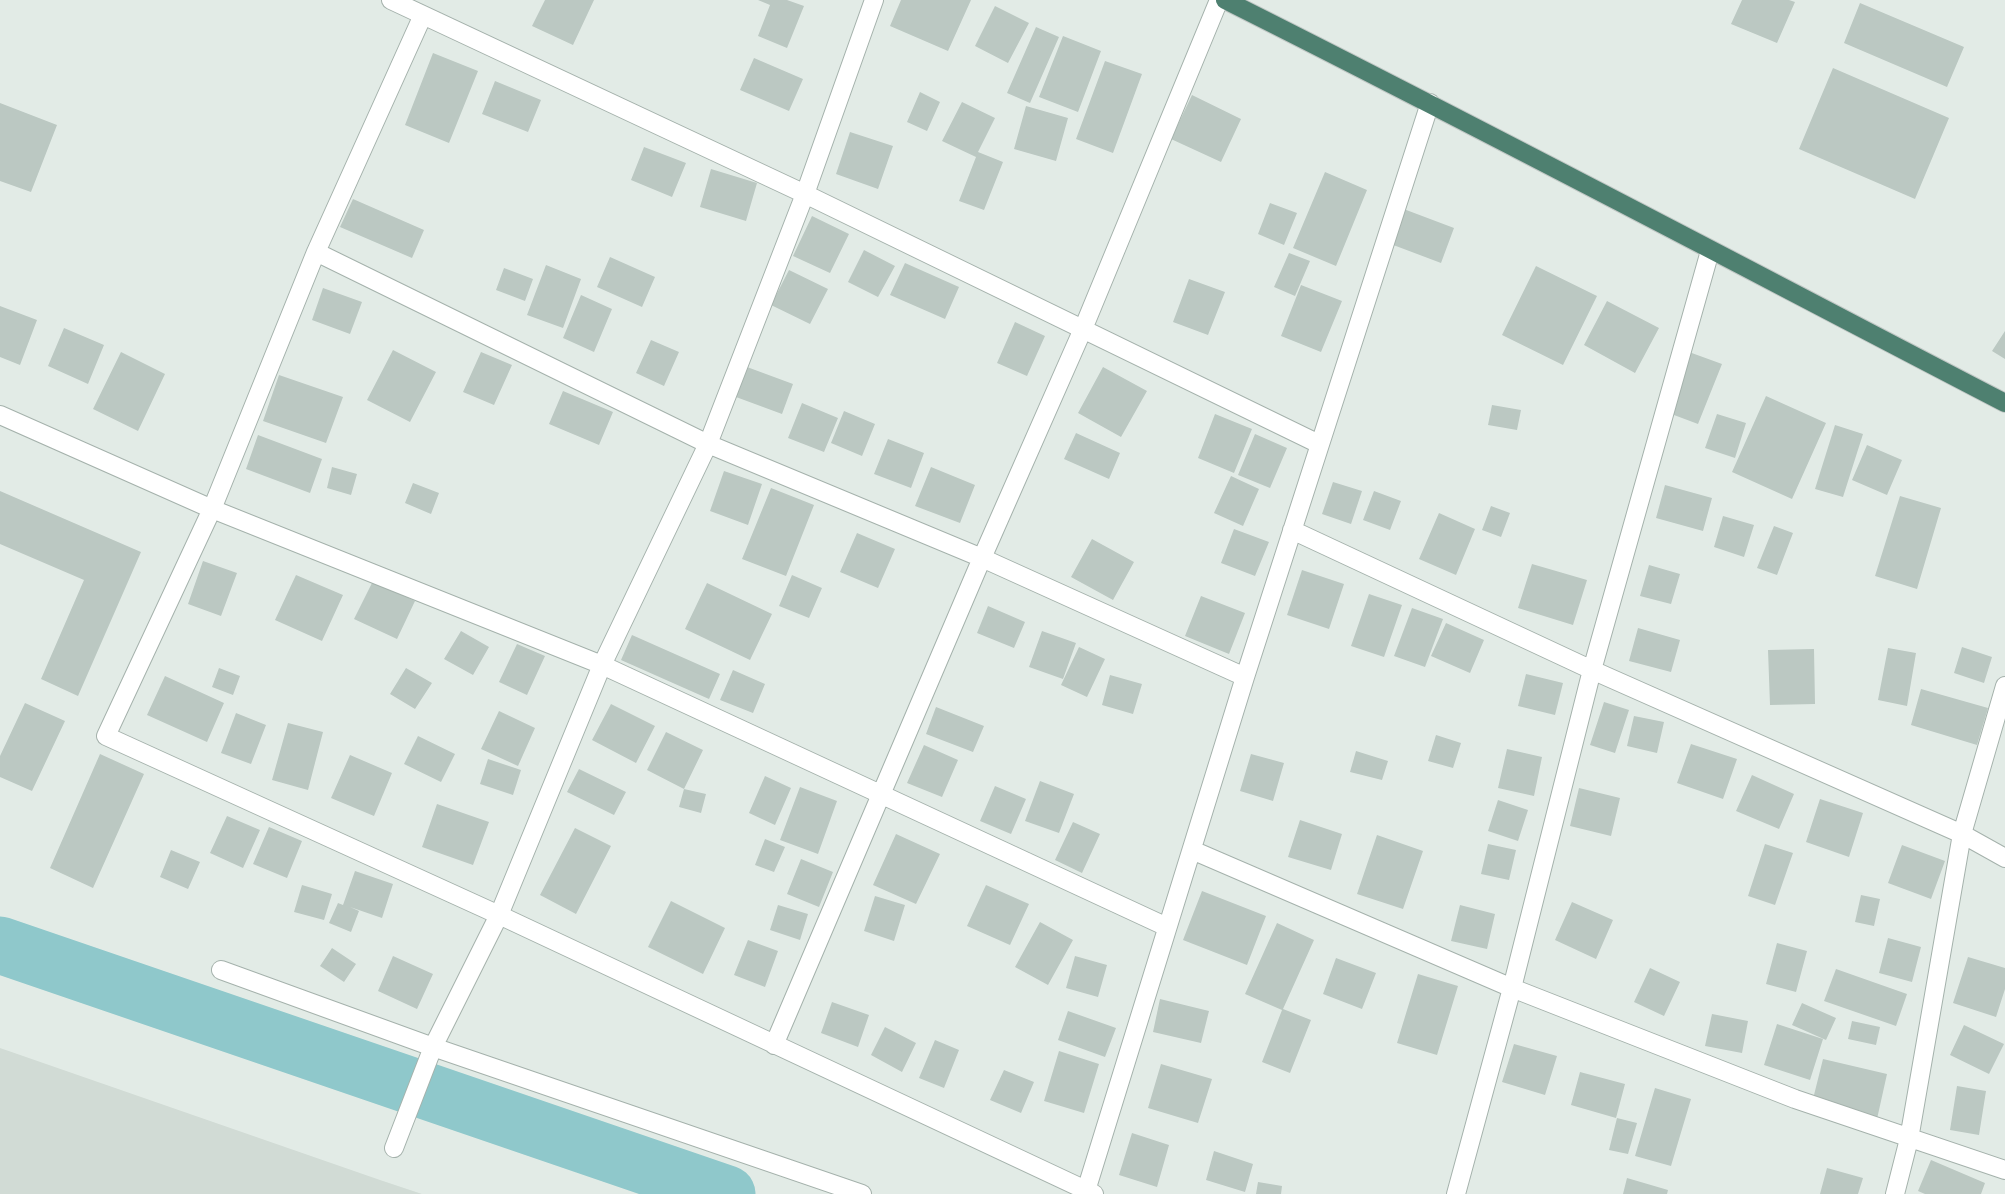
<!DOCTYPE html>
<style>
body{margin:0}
canvas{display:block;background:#e2ebe6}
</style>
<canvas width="2005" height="1194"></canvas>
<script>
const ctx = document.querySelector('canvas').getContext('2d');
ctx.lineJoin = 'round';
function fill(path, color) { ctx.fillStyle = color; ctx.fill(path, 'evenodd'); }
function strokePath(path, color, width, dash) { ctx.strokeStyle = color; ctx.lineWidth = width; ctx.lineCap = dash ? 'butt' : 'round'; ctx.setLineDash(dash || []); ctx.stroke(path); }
fill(new Path2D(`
 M0 1048 380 1180 422 1194H0Z`), '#d1dbd5');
strokePath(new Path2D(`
 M0 945 727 1194`), '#8fc8cb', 57);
fill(new Path2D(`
 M545 0H594L573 45 532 26Z
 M758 0H787L804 6 787 48 758 36 770 5Z
 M901 0H971L948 51 890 26Z
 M1742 0H1789L1795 2 1777 43 1731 24Z
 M1860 3 1964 47 1947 87 1844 43Z
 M995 6 1029 23 1008 63 975 46Z
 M1036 27 1059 37 1030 103 1007 93Z
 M1063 36 1101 51 1078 112 1039 97Z
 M433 53 478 71 449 143 405 125Z
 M754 58 803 79 789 111 740 90Z
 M1105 61 1142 74 1113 153 1076 139Z
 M1833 68 1949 118 1915 199 1799 149Z
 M495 81 541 100 528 132 482 114Z
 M920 92 940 102 927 131 907 122Z
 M1192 95 1241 119 1221 162 1171 139Z
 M962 102 995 118 978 152 1003 162 984 210 959 201 976 157 942 141Z
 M0 103 57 125 31 192 0 181Z
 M1026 106 1068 118 1056 161 1014 149Z
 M850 132 893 146 878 189 836 174Z
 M644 147 686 163 672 197 631 180Z
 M711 169 757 183 746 221 700 207Z
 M1325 172 1367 190 1336 266 1293 248Z
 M353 199 424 230 412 258 340 227Z
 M1270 203 1297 213 1284 245 1258 234Z
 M1401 208 1454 228 1441 263 1388 243Z
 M812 216 849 234 830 273 793 256Z
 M864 250 895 266 878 297 848 282Z
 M1289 253 1310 261 1295 296 1274 287Z
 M610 257 655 277 642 307 597 287Z
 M905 263 959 287 945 319 890 295Z
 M546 265 581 279 563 328 527 315Z
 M1536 266 1597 296 1563 365 1502 335Z
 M504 268 533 279 525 301 496 290Z
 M789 270 828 289 810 324 771 305Z
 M1189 279 1225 292 1208 335 1173 322Z
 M1301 285 1342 301 1321 352 1281 336Z
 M323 288 362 302 350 334 312 320Z
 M581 295 612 309 594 352 563 338Z
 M1607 301 1659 328 1635 373 1584 345Z
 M0 306 37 320 20 365 0 357Z
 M1015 322 1045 336 1027 376 997 363Z
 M64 328 104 345 88 384 48 366Z
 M2005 331V359L1992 351Z
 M651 340 679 352 664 386 636 373Z
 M393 350 436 372 410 422 367 400Z
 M121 352 165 374 138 431 93 409Z
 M481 352 512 365 494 405 463 392Z
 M1689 352 1722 364 1698 424 1666 412Z
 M747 367 793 384 782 414 736 397Z
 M1103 367 1147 391 1121 437 1078 413Z
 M279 375 343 397 326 443 263 421Z
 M563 391 613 412 599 445 549 424Z
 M1766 396 1826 423 1792 499 1732 472Z
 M802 403 838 418 824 452 788 438Z
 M1492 405 1521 410 1517 430 1488 425Z
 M844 411 875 424 862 456 831 443Z
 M1215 414 1252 429 1234 473 1198 458Z
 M1717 414 1746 423 1735 458 1705 448Z
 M1835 425 1863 434 1843 497 1815 489Z
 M1076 433 1120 453 1109 479 1064 459Z
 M1255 434 1287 448 1270 488 1238 475Z
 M258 435 322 459 310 493 246 469Z
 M888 439 924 453 911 488 874 474Z
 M1867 445 1902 460 1887 495 1852 480Z
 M332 467 357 474 351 495 327 488Z
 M931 467 975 485 960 523 915 506Z
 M724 471 762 484 748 525 710 511Z
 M1231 476 1259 489 1243 526 1214 513Z
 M1333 482 1362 491 1351 524 1322 514Z
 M413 483 439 493 431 514 405 503Z
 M1665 485 1712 498 1703 531 1656 518Z
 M771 488 814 505 786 576 742 559Z
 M0 491 141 552 78 696 41 679 84 580 0 544Z
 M1374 491 1401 501 1390 530 1363 520Z
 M1900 496 1941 508 1917 589 1875 576Z
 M1491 506 1510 513 1501 537 1482 530Z
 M1439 513 1475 529 1456 575 1419 559Z
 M1723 516 1754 525 1744 557 1714 547Z
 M1774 526 1793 533 1777 575 1757 568Z
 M1234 529 1269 542 1255 576 1221 563Z
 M857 533 895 549 878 588 840 572Z
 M1092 539 1134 562 1113 600 1071 577Z
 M203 561 237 573 221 616 188 604Z
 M1532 564 1587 580 1573 625 1518 608Z
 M1649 565 1680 574 1671 604 1640 596Z
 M1302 570 1344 584 1329 629 1287 615Z
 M296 575 343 595 322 641 275 620Z
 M792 575 822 588 809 618 779 606Z
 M373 581 415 601 397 639 354 619Z
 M707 583 772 614 750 660 685 629Z
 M1369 594 1402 605 1384 657 1351 646Z
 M1201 596 1245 613 1229 654 1185 636Z
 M988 606 1025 622 1014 648 977 633Z
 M1412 608 1443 619 1425 667 1394 656Z
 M1446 623 1484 640 1470 673 1431 656Z
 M1638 628 1680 640 1671 672 1629 661Z
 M461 631 489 647 473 675 444 659Z
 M1042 631 1076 643 1063 679 1029 667Z
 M632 635 720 674 709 699 621 660Z
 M517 644 545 656 527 695 499 682Z
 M1079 647 1105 659 1087 697 1061 685Z
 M1962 647 1992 657 1984 683 1954 673Z
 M1888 648 1916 653 1907 706 1878 700Z
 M1814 649 1815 704 1770 705 1768 650Z
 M219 668 240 676 233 695 212 687Z
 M406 668 432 683 415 709 390 694Z
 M733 670 765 684 753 713 720 700Z
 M1526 674 1563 683 1555 715 1518 706Z
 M1110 675 1142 684 1133 714 1102 705Z
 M165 676 224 703 207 742 147 715Z
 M1921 689 1988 708 1977 745 1911 725Z
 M1604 702 1629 710 1615 753 1590 745Z
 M25 703 65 721 32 791 0 777V756Z
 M611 704 655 726 636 763 592 740Z
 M936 707 984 726 973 752 926 734Z
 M499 711 535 728 518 766 481 749Z
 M236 713 266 725 251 764 221 753Z
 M1634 716 1664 722 1657 753 1627 746Z
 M288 723 323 732 308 790 272 780Z
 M666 732 703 750 684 789 706 794 701 813 679 807 684 789 647 770Z
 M1436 735 1461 743 1453 768 1428 761Z
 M418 736 455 754 441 782 404 764Z
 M1691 744 1737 759 1723 799 1677 783Z
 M924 745 958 760 942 797 907 783Z
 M1507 749 1542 757 1534 796 1498 788Z
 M1356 751 1388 761 1382 780 1350 772Z
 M100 754 144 774 93 888 50 868Z
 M1251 754 1284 763 1273 801 1240 791Z
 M350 755 392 773 374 816 331 798Z
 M488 759 521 770 513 795 480 784Z
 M579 769 626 792 614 815 567 792Z
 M1752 775 1794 794 1779 829 1736 811Z
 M765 776 791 788 775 825 749 813Z
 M1040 781 1074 794 1059 833 1025 821Z
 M995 786 1026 799 1011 834 980 821Z
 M800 787 837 801 818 854 780 840Z
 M1579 788 1620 798 1611 836 1570 826Z
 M1820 799 1863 813 1849 857 1806 842Z
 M1498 800 1528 810 1518 841 1488 831Z
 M437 804 489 822 473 865 422 847Z
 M227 816 260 830 243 868 210 853Z
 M1300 820 1342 834 1331 870 1288 857Z
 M1073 822 1100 834 1082 873 1055 860Z
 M269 827 302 841 287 878 253 864Z
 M575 828 611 846 576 914 540 895Z
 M896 834 940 854 916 904 873 885Z
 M1377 835 1423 851 1403 909 1357 894Z
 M765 839 785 847 774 872 755 865Z
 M1488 844 1516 850 1509 880 1481 874Z
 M1765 844 1793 853 1775 905 1748 896Z
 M1902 845 1945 861 1931 899 1888 883Z
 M171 850 200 862 188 889 160 877Z
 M801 859 833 872 819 907 787 894Z
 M355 871 393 884 382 918 350 907 359 911 351 932 329 923 338 903 343 905Z
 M302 885 332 894 324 920 294 912Z
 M986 885 1029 904 1010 945 967 926Z
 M1202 891 1266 916 1247 965 1183 940Z
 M1861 895 1880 899 1874 926 1855 922Z
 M875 896 905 905 894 941 864 931Z
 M671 901 725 928 703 974 648 947Z
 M1572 902 1613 920 1596 959 1555 940Z
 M778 905 808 914 800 940 770 930Z
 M1460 905 1495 914 1487 949 1451 941Z
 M1040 922 1073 940 1048 985 1015 967Z
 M1277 923 1314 940 1283 1009 1311 1020 1290 1073 1262 1062 1282 1010 1245 994Z
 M1888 938 1921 947 1912 982 1879 973Z
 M748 940 778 951 765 987 734 975Z
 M1777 943 1807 951 1796 992 1766 984Z
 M332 948 356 964 344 982 320 966Z
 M393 956 433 974 417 1009 378 991Z
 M1075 956 1107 965 1098 997 1066 988Z
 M1968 957 2005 968V989L1996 1017 1953 1003Z
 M1336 958 1376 973 1362 1009 1323 994Z
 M1650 968 1680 982 1664 1016 1634 1002Z
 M1836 969 1907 994 1896 1026 1824 1001Z
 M1418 974 1458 986 1437 1055 1397 1043Z
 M1160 999 1209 1011 1201 1043 1153 1032Z
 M832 1002 869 1015 858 1047 821 1033Z
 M1802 1003 1836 1018 1826 1040 1792 1025Z
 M1068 1011 1116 1028 1105 1057 1058 1040Z
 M1712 1014 1748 1021 1742 1053 1705 1046Z
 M1852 1021 1880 1027 1876 1045 1848 1039Z
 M1777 1024 1823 1039 1810 1080 1764 1065Z
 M1964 1025 2004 1044 1989 1074 1950 1055Z
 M885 1027 916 1043 902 1072 871 1055Z
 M935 1040 959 1050 944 1088 919 1078Z
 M1514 1044 1557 1056 1545 1095 1502 1082Z
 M1059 1051 1099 1064 1084 1113 1044 1101Z
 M1823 1059 1887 1074 1877 1119 1812 1103Z
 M1161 1064 1212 1079 1198 1123 1148 1108Z
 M1004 1070 1034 1082 1021 1113 990 1100Z
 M1580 1072 1625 1084 1616 1118 1571 1105Z
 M1957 1086 1986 1091 1979 1135 1950 1130Z
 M1655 1088 1691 1099 1671 1166 1635 1156Z
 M1617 1118 1637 1123 1628 1154 1609 1150Z
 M1132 1133 1169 1145 1157 1187 1119 1175Z
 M1214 1151 1253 1164 1245 1192 1206 1180Z
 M1931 1160 1985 1183 1981 1194H1925L1918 1191Z
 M1827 1168 1863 1178 1858 1194H1820Z
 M1627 1178 1668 1190 1667 1194H1623Z
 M1258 1182 1282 1186 1281 1194H1256Z`), '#bbc8c2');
const minor = new Path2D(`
 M391 0 805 194 1319 444
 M423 15 316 252 212 509 106 736 499 915 1094 1194
 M316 252 708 444 982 558 1245 677
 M0 415 212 509 602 665 1167 927
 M1292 530 1592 670 1962 834 2005 858
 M1192 850 1512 988 1795 1099 2005 1170
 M221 970 433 1047 862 1194
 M774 1045 982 558 1083 329 1219 0
 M394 1148 433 1047 499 915 602 665 708 444 805 194 874 0
 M1085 1194 1245 677 1430 103
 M1456 1194 1512 988 1592 670 1710 251
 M1895 1194 1909 1139 1962 834 2005 686`);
const trunk = new Path2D(`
 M1225 0C1487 131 1745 268 2005 403`);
strokePath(minor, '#a5b2ac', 20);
strokePath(trunk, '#c2c8c6', 20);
strokePath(minor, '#fff', 18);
strokePath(trunk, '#4e8070', 18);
</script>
